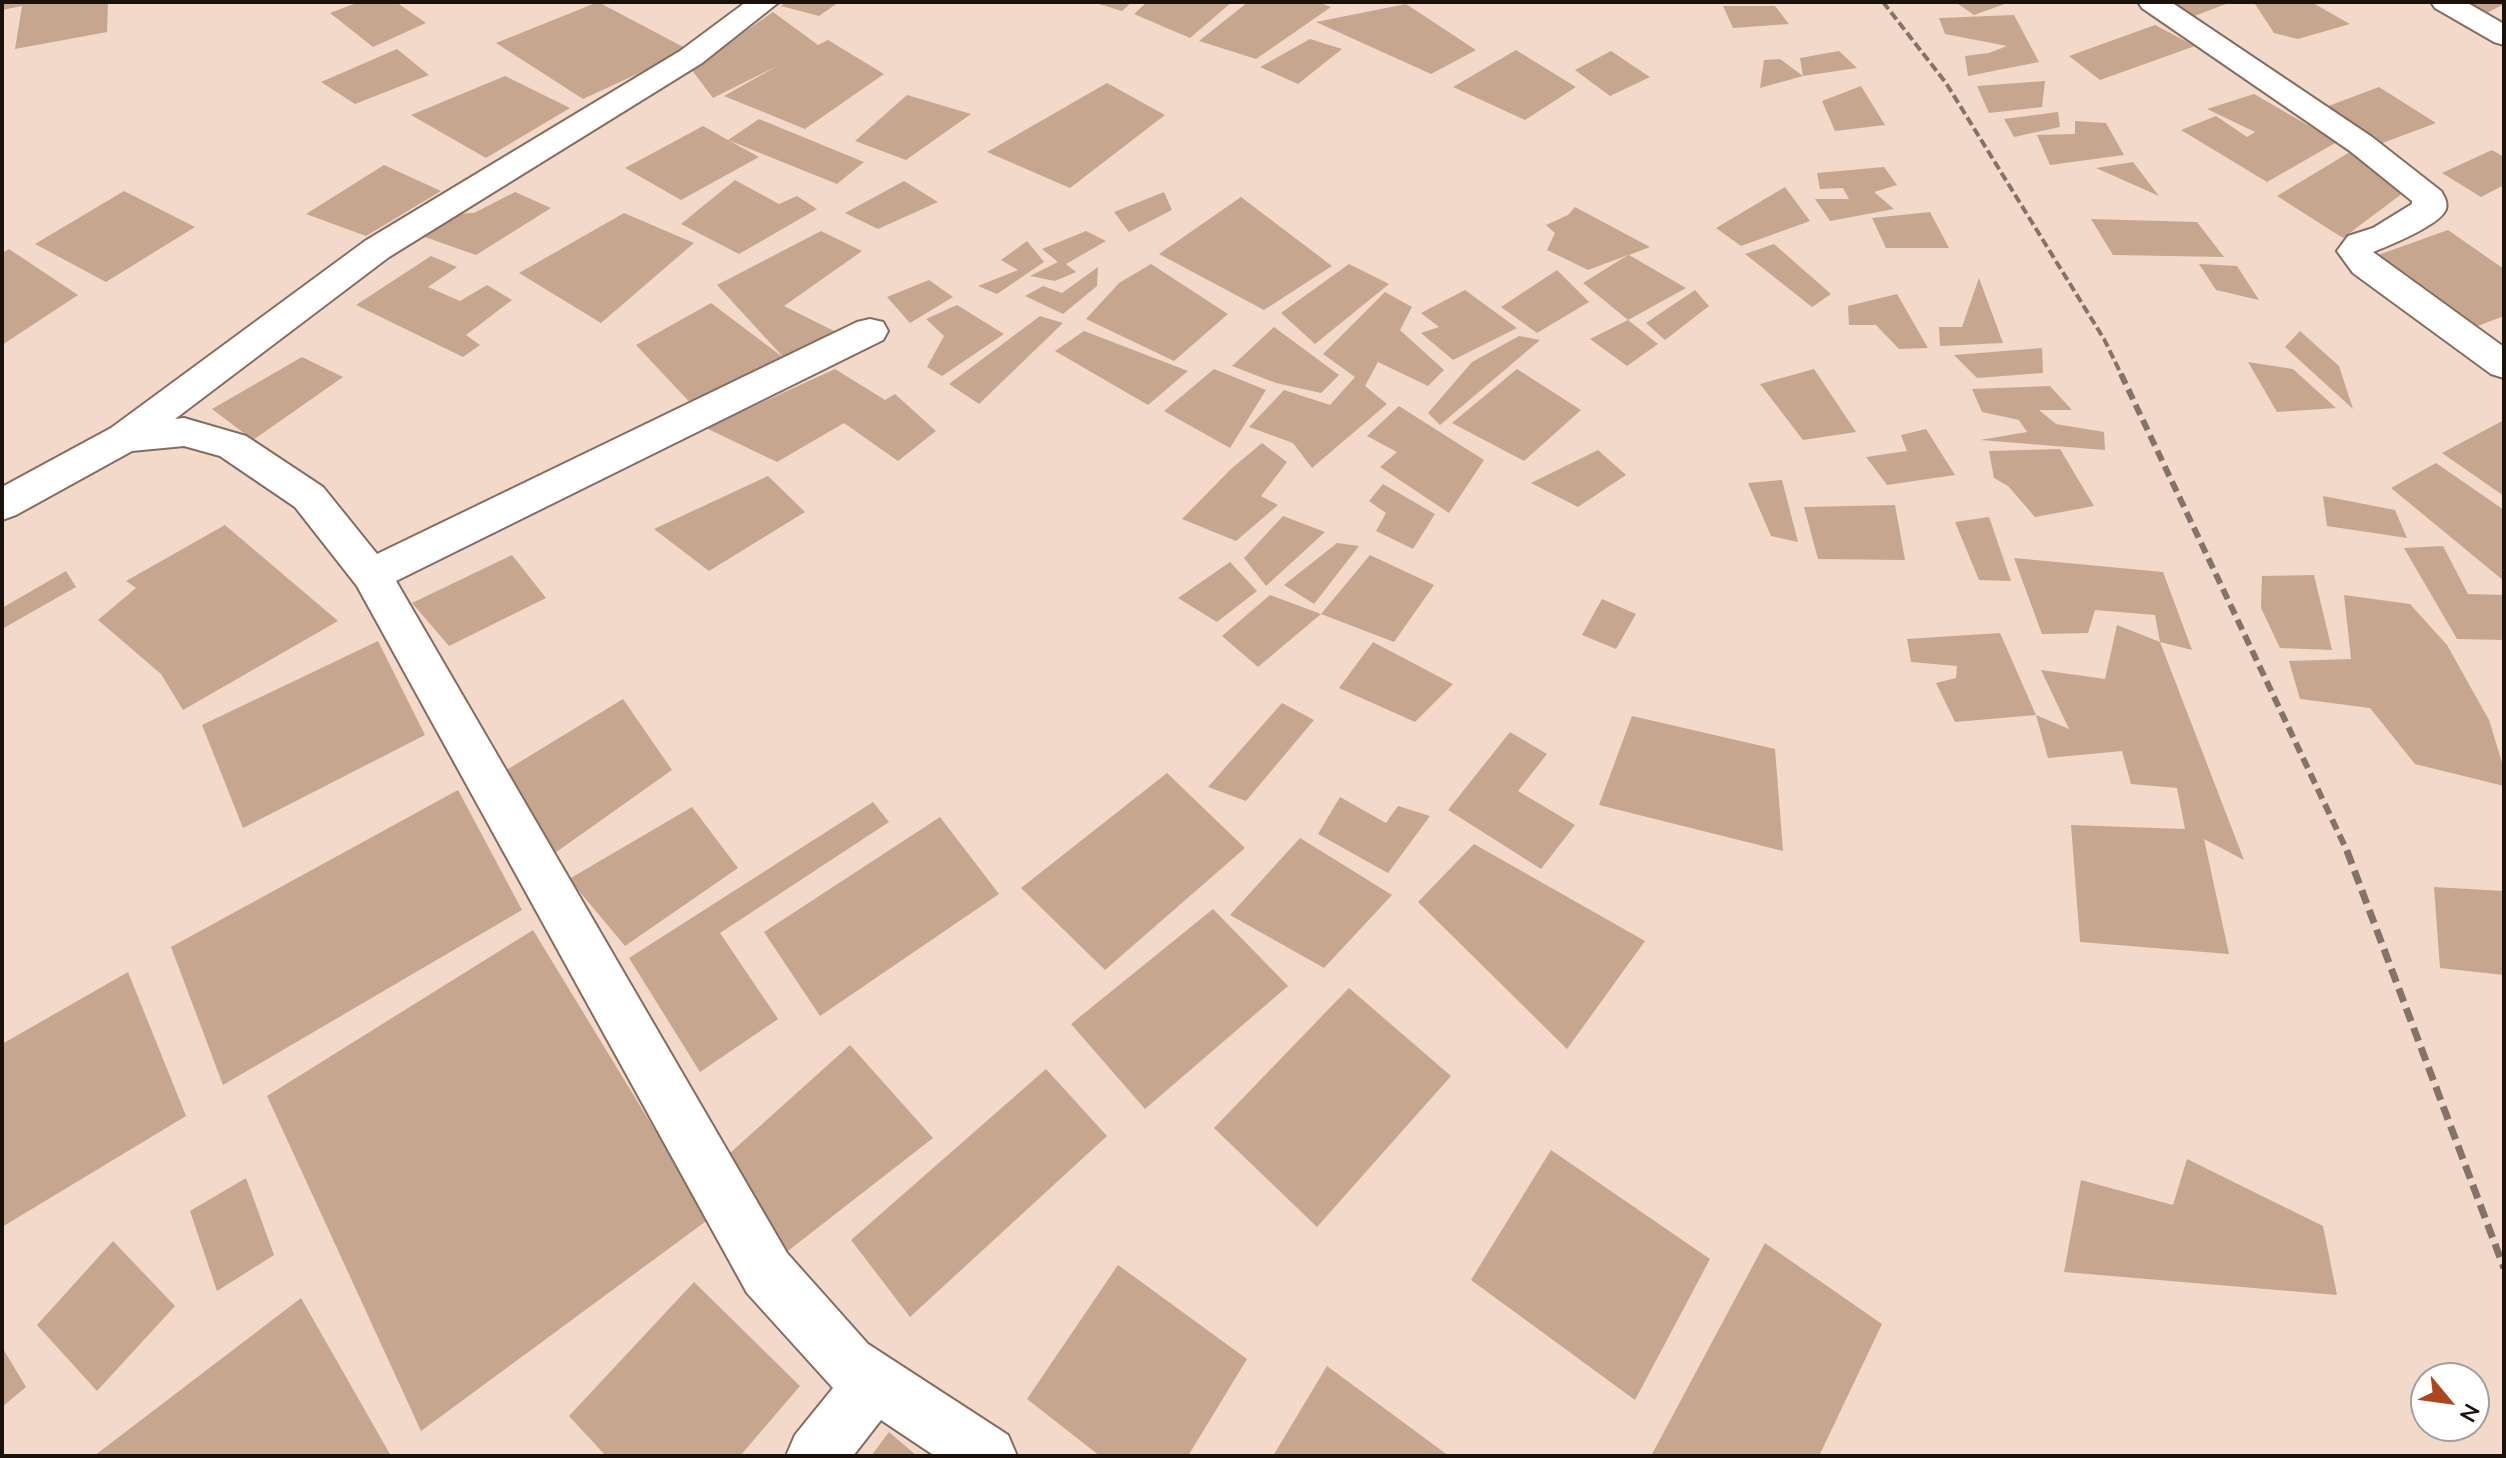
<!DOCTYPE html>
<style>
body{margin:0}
#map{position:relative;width:2506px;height:1458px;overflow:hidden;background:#f3d9c9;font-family:"Nunito Sans",sans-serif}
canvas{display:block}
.frame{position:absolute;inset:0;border:4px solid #1a110b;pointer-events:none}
.north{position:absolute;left:2410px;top:1362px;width:80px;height:80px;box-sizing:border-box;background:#fff;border:2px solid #a3a09d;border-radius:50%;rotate:119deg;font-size:22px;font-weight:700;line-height:32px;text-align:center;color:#1a110b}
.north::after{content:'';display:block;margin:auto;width:28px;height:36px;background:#ad461f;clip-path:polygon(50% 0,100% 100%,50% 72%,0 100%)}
</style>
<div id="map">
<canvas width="2506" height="1458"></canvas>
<div class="frame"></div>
<div class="north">N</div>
</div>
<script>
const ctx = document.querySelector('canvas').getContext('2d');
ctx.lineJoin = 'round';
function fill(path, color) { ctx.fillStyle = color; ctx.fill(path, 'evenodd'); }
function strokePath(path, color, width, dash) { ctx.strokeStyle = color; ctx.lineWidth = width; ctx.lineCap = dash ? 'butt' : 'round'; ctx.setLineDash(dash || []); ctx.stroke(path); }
fill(new Path2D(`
 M2 2H108L107 32 15 49 22 6 2 10Z
 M359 2H396L426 23 373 47 330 13Z
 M598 2 689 50 583 99 496 43Z
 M787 2H839L819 16 781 6Z
 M1092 2H1132L1122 11Z
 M1147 2H1232L1190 38 1134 14Z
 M1248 2H1317L1331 7 1256 59 1199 41Z
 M1955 2H2010L1974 15Z
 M2168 2H2231L2192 17Z
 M2257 2H2311L2350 24 2298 39 2274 33 2255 4Z
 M2461 2H2504V4L2485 14Z
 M1406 4 1476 50 1431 74 1316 22Z
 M1723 6H1775L1789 24 1733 28Z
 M773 12 818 45 828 40 884 74 805 129 724 96 779 65 713 98 691 69Z
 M2014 15 2039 62 1968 76 1965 56 1989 53 2007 46 1945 34 1939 18Z
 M2155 25 2195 46 2100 80 2069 56Z
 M1310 39 1342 49 1298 84 1260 67Z
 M397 49 429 75 355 104 321 82Z
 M1516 50 1576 87 1525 120 1453 87Z
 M1611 51 1650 77 1610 96 1575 70Z
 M1839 51 1857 68 1803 76 1800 58Z
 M1780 59 1803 76 1760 88 1764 60Z
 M505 76 570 108 486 158 411 115Z
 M2045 81 2042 107 1989 113 1977 86Z
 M1107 83 1165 115 1070 188 987 152Z
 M1861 86 1885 125 1835 131 1822 101Z
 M2379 87 2436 123 2380 144 2323 108Z
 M2254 94 2337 142 2267 182 2181 130 2216 116 2247 137 2255 132 2207 109Z
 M907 95 971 114 906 160 855 141Z
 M2058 112 2060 127 2014 137 2004 119Z
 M759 119 864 162 837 184 728 140 759 157 681 200 625 168 703 126 728 140Z
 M2075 121 2106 123 2124 155 2050 165 2037 135 2075 134Z
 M2492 150 2504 157V185L2481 197 2442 173Z
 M2350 152 2403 193 2343 238 2277 196Z
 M2133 162 2159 196 2096 168Z
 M384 165 441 191 366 236 306 214Z
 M1884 167 1897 185 1874 192 1894 209 1830 221 1815 199H1849L1843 188 1820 189 1817 173Z
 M735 180 779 204 797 196 817 209 739 254 681 224Z
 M904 181 938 202 878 229 845 213Z
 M1785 187 1810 221 1741 246 1716 228Z
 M124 191 195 227 106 282 35 244Z
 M515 192 551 208 476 255 422 236 451 214 474 213Z
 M1164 192 1172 210 1129 232 1114 212Z
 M1241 197 1332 266 1264 310 1159 254Z
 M1575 207 1650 247 1629 255 1686 288 1628 320 1583 283 1628 255 1588 270 1547 250 1555 233 1546 225 1568 215Z
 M1930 212 1949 248H1886L1872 218Z
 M624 213 694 243 601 323 519 273Z
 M2091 219 2197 222 2224 257 2113 255Z
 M2448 230 2504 269V316L2475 327 2378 255Z
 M821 231 862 251 784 306 836 332 697 410 636 345 711 303 784 358 717 285Z
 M1086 231 1106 241 1066 264 1076 272 1055 281 1030 276 1058 262 1042 249Z
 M1027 241 1044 262 997 294 978 286 1018 270 1001 260Z
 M1774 244 1831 294 1812 307 1745 254Z
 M9 249 78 295 2 345V253Z
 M431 256 457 267 428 287 460 301 487 285 512 300 466 335 480 345 463 357 356 305Z
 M1151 264 1228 314 1174 361 1086 319 1119 283Z
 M1349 264 1389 284 1315 344 1281 313Z
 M2199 264 2237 266 2259 300 2216 290Z
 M1098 267 1097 286 1063 314 1025 296 1043 286 1062 293Z
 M1557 270 1589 302 1537 333 1501 307Z
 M1979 278 2003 343 1940 346 1939 327H1962Z
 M929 280 953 297 910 323 887 297Z
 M1465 290 1517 328 1453 360 1421 333 1439 327 1421 313Z
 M1695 290 1709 306 1665 340 1646 323Z
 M1385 292 1412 307 1400 330 1444 370 1428 386 1378 362 1365 386 1387 404 1312 468 1293 443 1249 427 1284 390 1330 405 1355 377 1323 354Z
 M1897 294 1928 348 1899 349 1876 325H1849L1848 306Z
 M957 305 1004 334 942 376 927 367 944 336 926 319Z
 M1040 316 1063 323 979 404 949 384Z
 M1628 320 1658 344 1627 366 1590 339Z
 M1274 327 1339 375 1321 393 1276 383 1232 366Z
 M1084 331 1188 371 1148 405 1055 351Z
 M2300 331 2339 366 2353 409 2285 347Z
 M1519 336 1540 340 1440 425 1428 413 1472 362Z
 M2042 348 2043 373 1977 378 1954 355Z
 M302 357 343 377 253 440 212 409Z
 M2248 362 2293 369 2336 408 2277 412Z
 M835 369 885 400 895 394 936 431 898 461 844 423 777 462 706 428Z
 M1214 369 1266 390 1230 448 1164 411Z
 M1517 369 1581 410 1524 461 1452 423Z
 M1814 369 1856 432 1803 440 1760 384Z
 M2050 386 2072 410H2039L2056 424 2104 432 2105 450 1980 440 2027 432 2019 420 1982 412 1972 389Z
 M1399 406 1484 460 1449 513 1380 467 1397 452 1367 436Z
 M2504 420V496L2442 453Z
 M1926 429 1955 475 1887 485 1866 457 1907 451 1901 435Z
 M1262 443 1287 462 1261 496 1278 505 1236 541 1182 519 1231 469Z
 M2060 449 2094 506 2035 517 2008 486 1994 478 1989 451Z
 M1598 450 1626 475 1578 507 1531 483Z
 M2436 463 2504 510V581L2391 488Z
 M768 476 805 512 709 571 654 529Z
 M1782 480 1798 542 1771 536 1748 483Z
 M1383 484 1435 514 1413 549 1376 531 1386 513 1369 501Z
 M2323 496 2395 510 2407 538 2327 526Z
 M1895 505 1905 560 1818 559 1804 507Z
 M1283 516 1325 532 1266 586 1244 558Z
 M1989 517 2011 581 1979 580 1955 522Z
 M225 525 338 621 183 710 161 674 98 620 136 588 126 581Z
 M1337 543 1359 546 1314 604 1284 585Z
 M2443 546 2468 594 2504 595V640L2457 639 2404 548Z
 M512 555 546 598 449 646 412 603Z
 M1370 555 1434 585 1394 642 1321 614 1258 667 1222 636 1270 595 1321 614Z
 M2014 558 2163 572 2192 650 2160 642 2155 615 2095 610 2088 633 2042 634Z
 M1230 562 1257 591 1217 622 1178 598Z
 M66 571 76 587 2 629V608Z
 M2314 575 2332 650 2280 648 2261 608 2262 576Z
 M2344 595 2410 604 2447 645 2489 720 2504 769V786L2415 764 2370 708 2300 699 2289 661 2351 659Z
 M1602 599 1636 614 1616 649 1582 635Z
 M2117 625 2160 642 2244 860 2204 839 2229 954 2080 942 2071 825 2185 829 2177 788 2131 784 2122 751 2048 758 2036 715 2069 729 2041 670 2105 679Z
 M2000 633 2036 715 1955 722 1936 683 1956 678 1957 666 1911 662 1907 639Z
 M378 641 425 735 243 828 202 725Z
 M1373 642 1453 684 1415 722 1339 688Z
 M623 699 672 770 545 860 495 777Z
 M1282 703 1314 720 1246 801 1208 787Z
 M1632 716 1775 749 1783 851 1599 805Z
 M1510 732 1547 754 1518 791 1575 825 1541 869 1448 810Z
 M1167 773 1245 848 1105 970 1021 888Z
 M458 790 522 910 223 1085 171 947Z
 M1340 797 1386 823 1398 806 1430 816 1388 873 1318 834Z
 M873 802 889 822 720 933 778 1019 700 1072 629 958Z
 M692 807 738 868 625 946 569 879Z
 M940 817 999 894 820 1016 764 932Z
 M1300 838 1392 895 1324 968 1230 915Z
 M1474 844 1645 941 1567 1049 1418 902Z
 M2434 887 2504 891V975L2440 968Z
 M1213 909 1288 986 1145 1109 1071 1024Z
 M533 930 709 1219 421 1431 267 1096Z
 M128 972 186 1116 2 1227V1044Z
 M1349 988 1451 1076 1317 1227 1214 1128Z
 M850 1045 933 1138 784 1254 730 1153Z
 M1046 1069 1107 1136 910 1317 851 1240Z
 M1551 1150 1710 1259 1635 1400 1471 1280Z
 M2187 1159 2323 1226 2337 1295 2064 1272 2081 1180 2173 1205Z
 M246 1178 274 1255 217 1291 190 1211Z
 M113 1241 175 1306 97 1391 37 1325Z
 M1765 1243 1882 1324 1819 1456H1651Z
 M1118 1265 1247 1359 1188 1456H1100L1027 1399Z
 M694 1282 800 1386 740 1456H606L569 1416Z
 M301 1298 391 1456H94Z
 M2 1347 26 1387 2 1407Z
 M1327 1366 1449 1456H1273Z
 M889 1432 917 1456H871Z`), '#c7a690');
const street = new Path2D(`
 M746 2H779L702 63 389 257 175 419 184 418 246 436 323 487 377 554 857 322 870 319 883 322 888 331 883 340 396 581 787 1253 868 1344 1008 1435 1017 1456H935L881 1420 853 1456H786L795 1435 833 1388 747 1293 357 586 295 507 220 456 184 446 132 451 16 515 2 520V487L111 428 365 241 680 51Z
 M2138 2H2171L2372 137 2441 191C2444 196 2448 202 2446 209 2441 225 2388 246 2373 252L2504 347V378L2491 374 2353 273 2337 251 2348 236 2373 228 2412 204V201L2350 151 2142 8Z
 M2431 2H2466L2504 24V45L2494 42 2435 8Z`);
strokePath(street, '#846d5f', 4);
fill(street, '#fff');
strokePath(new Path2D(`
 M1883 2 1946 83 2104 339 2122 376`), '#847368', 4, [9, 4]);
strokePath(new Path2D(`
 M2121 374 2348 853`), '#847368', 6, [11, 6]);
strokePath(new Path2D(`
 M2347 851 2504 1268`), '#847368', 7, [14, 7]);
</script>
